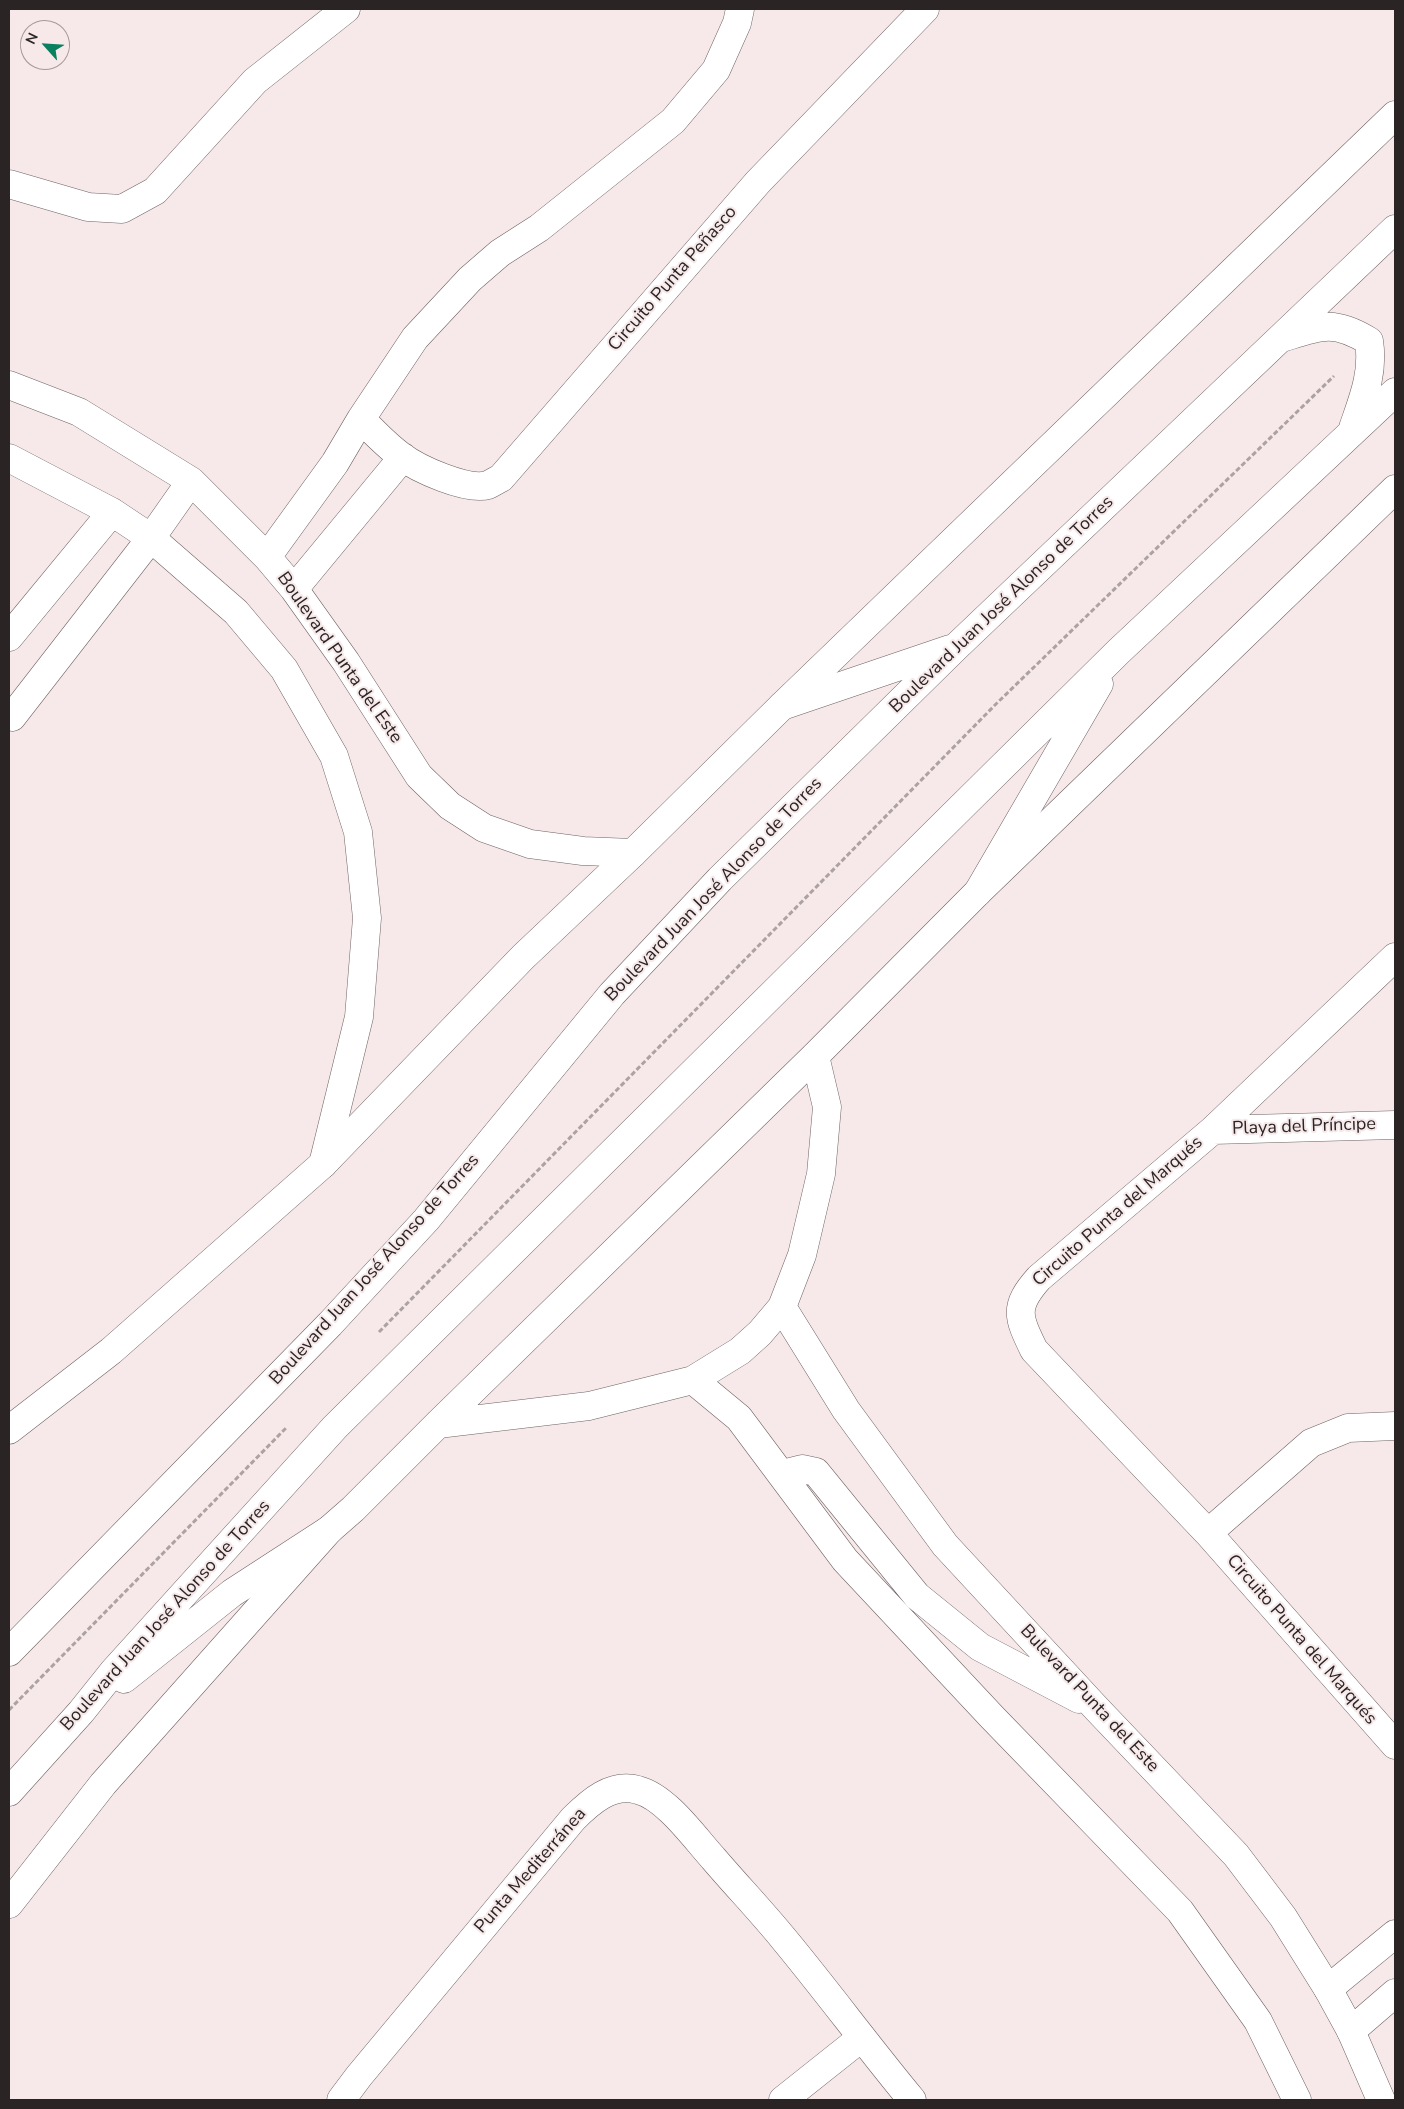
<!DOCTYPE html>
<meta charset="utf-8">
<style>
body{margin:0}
#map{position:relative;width:1404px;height:2109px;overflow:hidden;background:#f7e9e9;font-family:"Nunito Sans",sans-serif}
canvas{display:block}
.frame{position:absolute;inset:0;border:10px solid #2a2425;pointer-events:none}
.north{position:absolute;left:20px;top:20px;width:50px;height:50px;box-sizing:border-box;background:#f7e9e9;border:1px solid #a59a9b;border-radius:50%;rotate:296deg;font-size:14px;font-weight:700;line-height:20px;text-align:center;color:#2a2425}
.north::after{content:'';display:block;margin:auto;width:18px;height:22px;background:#0b805f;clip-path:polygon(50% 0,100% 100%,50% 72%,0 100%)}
</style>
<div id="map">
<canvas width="1404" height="2109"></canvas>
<div class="frame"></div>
<div class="north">N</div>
</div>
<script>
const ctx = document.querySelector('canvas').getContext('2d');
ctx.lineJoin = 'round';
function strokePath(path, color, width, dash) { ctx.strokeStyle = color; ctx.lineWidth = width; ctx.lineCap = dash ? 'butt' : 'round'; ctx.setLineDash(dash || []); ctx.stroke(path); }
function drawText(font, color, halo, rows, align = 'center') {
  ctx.font = font + ' "Nunito Sans",sans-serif'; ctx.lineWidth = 4; ctx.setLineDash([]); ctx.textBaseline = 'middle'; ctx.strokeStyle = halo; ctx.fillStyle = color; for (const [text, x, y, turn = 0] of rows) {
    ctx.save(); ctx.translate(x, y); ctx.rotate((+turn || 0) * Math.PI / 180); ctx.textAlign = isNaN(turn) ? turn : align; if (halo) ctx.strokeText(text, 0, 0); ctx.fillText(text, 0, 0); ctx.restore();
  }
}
const street = new Path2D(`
 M740 9 737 23 716 70 673 121 539 228 500 253 470 279 415 338 361 419C374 432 386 445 401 456 418 469 467 491 488 485 492 483 497 480 501 478L758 182 925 9
 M9 184 88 207 122 209 155 191 255 81 346 9
 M9 385 79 412 191 481 267 557 294 589 346 662 419 776 450 806 484 828 530 844 583 851 633 853
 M9 458 112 512 151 538 236 612 284 669 334 756 358 832 367 918 359 1017 323 1164
 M267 557 335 463 361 419
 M294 589 403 457
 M9 637 112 512
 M12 717 151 538 191 481
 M1395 957 1213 1130 1039 1278C1013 1307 1018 1317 1034 1350L1208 1533 1395 1745
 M1213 1130 1395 1125
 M1208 1533 1311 1443 1348 1428 1395 1426
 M1328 1989 1395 1934
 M1351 2031 1395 1993
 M341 2100 359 2076 573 1819C590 1802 612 1782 638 1790 666 1797 694 1837 713 1858 736 1885 760 1910 783 1938 827 1991 868 2047 912 2100
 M783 2100 861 2038`);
const secondary = new Path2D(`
 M782 1307 846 1410 945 1545 1096 1708 1236 1855 1283 1917 1328 1989 1351 2031 1381 2100
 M693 1380 739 1418 845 1560 992 1717 1180 1911 1258 2021 1297 2100
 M438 1424 589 1406 693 1380 740 1351 760 1333 782 1307 802 1255 821 1174 827 1107 815 1056
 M9 1430 111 1351 323 1164 523 957 633 853 782 706 1395 115
 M782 1474 802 1469 816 1472 917 1596 980 1647 1079 1699
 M9 1904 103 1784 329 1530 353 1509 438 1424 815 1056 978 892 1395 489`);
const primary = new Path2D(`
 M1282 338C1320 326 1333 319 1369 341 1374 373 1363 399 1353 428
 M782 706 950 649
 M978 892 1099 684
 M9 1652 330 1324 426 1220 612 994 720 879 956 647 1395 229
 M124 1679 232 1593 329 1530
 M9 1792 81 1712 113 1672 335 1427 1118 652 1395 392`);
strokePath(street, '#6e6262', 29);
strokePath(secondary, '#6e6262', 29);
strokePath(primary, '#6e6262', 29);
strokePath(new Path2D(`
 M379 1332 996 704 1334 376
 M9 1710 286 1428`), '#ada2a2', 3, [5, 2.5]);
strokePath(street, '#fff', 28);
strokePath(secondary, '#fff', 28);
strokePath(primary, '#fff', 28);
drawText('18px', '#2a2425', '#f7e9e9', [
 ["Circuito Punta Peñasco",673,279,-49],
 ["Boulevard Juan José Alonso de Torres",1002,605,-44],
 ["Boulevard Punta del Este",339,658,55],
 ["Boulevard Juan José Alonso de Torres",714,890,-46],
 ["Playa del Príncipe",1304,1127,-2],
 ["Circuito Punta del Marqués",1118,1212,-41],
 ["Boulevard Juan José Alonso de Torres",375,1270,-48],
 ["Boulevard Juan José Alonso de Torres",166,1616,-48],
 ["Circuito Punta del Marqués",1301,1640,49],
 ["Bulevard Punta del Este",1089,1699,47],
 ["Punta Mediterránea",531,1871,-49]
]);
</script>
